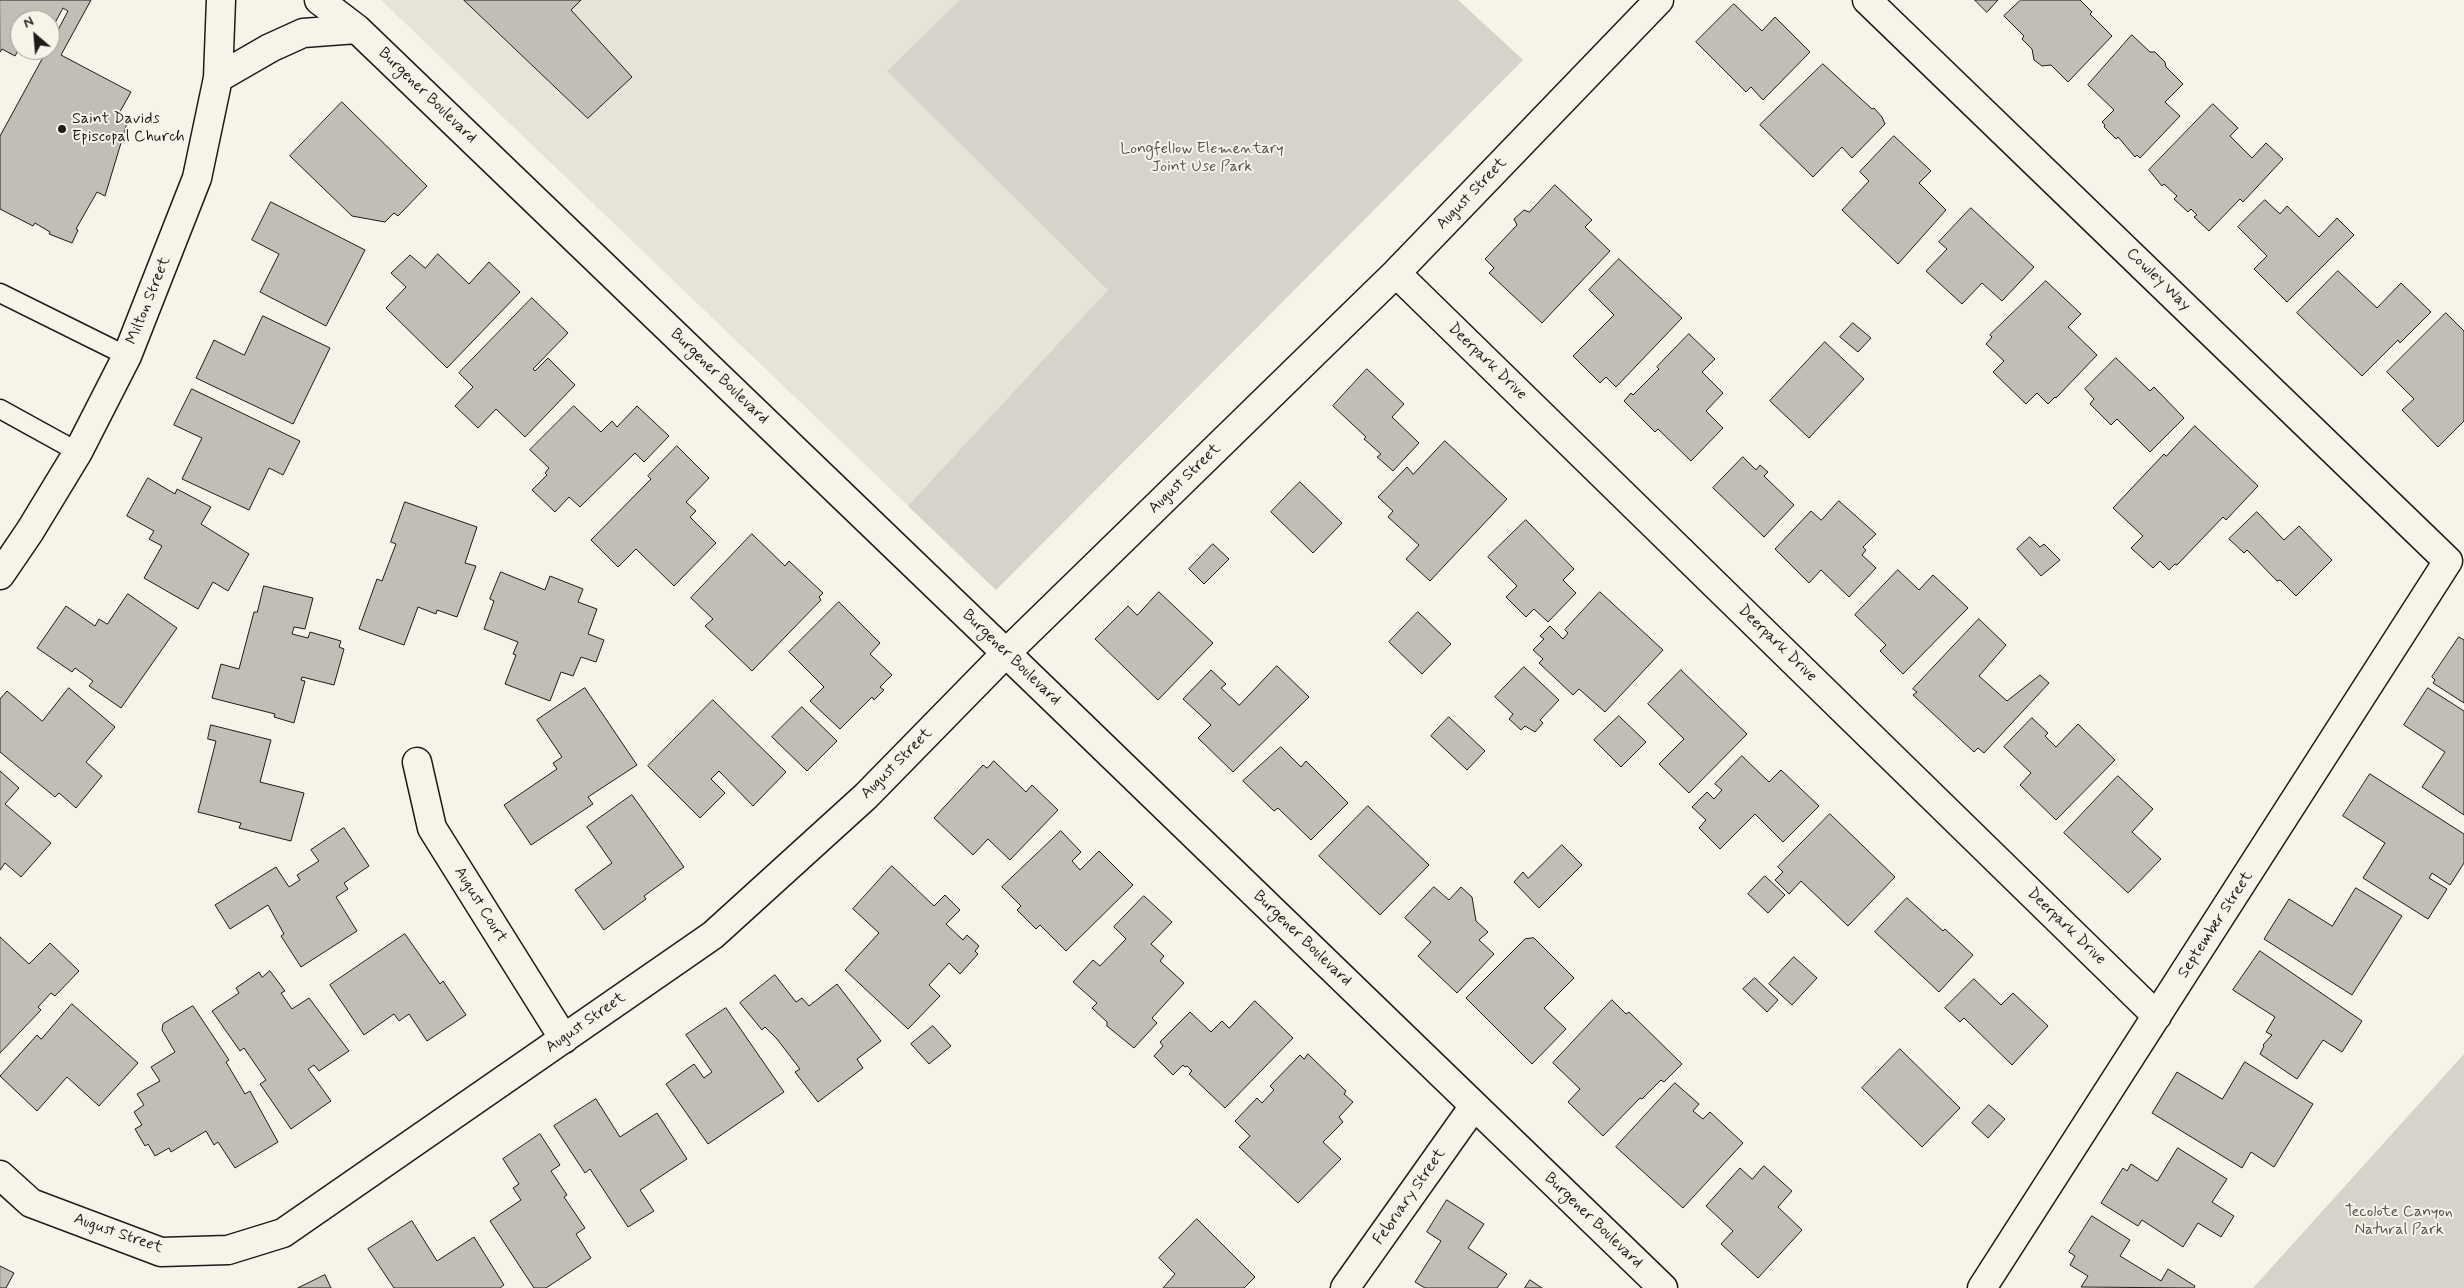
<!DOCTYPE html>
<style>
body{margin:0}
#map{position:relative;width:2464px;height:1288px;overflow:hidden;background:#f7f3e8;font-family:Mynerve,sans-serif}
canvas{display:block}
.north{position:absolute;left:10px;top:10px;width:50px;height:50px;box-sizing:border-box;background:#f7f3e8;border:1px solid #9f9d96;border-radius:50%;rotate:333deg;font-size:14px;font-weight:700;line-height:20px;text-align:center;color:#1c1c1c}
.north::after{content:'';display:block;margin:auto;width:18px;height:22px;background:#1c1c1c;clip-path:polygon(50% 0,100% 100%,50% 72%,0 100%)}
</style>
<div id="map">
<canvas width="2464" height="1288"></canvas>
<div class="north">N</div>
</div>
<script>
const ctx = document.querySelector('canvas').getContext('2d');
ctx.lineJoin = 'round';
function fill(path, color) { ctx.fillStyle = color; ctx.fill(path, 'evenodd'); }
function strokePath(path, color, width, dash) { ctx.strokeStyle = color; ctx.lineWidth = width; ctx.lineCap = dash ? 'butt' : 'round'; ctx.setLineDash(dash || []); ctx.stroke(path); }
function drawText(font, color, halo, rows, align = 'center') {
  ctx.font = font + ' Mynerve,sans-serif'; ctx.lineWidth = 4; ctx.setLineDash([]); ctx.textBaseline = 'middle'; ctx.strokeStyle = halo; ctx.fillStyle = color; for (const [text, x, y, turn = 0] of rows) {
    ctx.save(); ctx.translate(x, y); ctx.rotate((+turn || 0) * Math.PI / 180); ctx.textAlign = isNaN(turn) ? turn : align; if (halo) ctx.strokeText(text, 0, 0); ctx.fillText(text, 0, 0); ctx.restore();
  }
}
fill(new Path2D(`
 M381 0H1458L1523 60 996 590Z`), '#e6e3d9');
fill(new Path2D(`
 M960 0H1458L1523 60 996 590 908 506 1108 290 887 71Z
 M2464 1054V1288H2253Z`), '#d7d3cb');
const building = new Path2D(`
 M0 0H91L61 55 131 92 117 117 127 123 105 196 97 192 76 229 78 230 72 243 49 234 50 232 35 223 33 226 0 209V136L47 50H50V45L68 11 63 8 50 32V20H20V47L15 56 2 49 0 52Z
 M464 0H581L571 10 632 77 588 118Z
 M1975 0H1998L1987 12Z
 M2021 0H2080L2092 12 2090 14 2112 36 2068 82 2051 65 2042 66 2034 60 2032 49 2022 39 2024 36 2004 16Z
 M1734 4 1762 31 1775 17 1810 52 1763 100 1751 87 1746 92 1696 42Z
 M2132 35 2150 52H2155L2165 62 2166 67 2183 84 2165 102 2180 116 2140 158 2137 155 2135 157 2118 137 2116 139 2104 127 2105 125 2102 122 2114 110 2088 85Z
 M1823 64 1872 109 1874 108 1882 117 1885 124 1852 158 1842 147 1813 177 1760 125Z
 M342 102 427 186 398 216 394 213 385 222 352 216 290 156Z
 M2213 104 2238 128 2230 136 2252 158 2266 143 2283 159 2243 202 2240 199 2209 231 2194 217 2197 215 2191 209 2188 212 2174 199 2177 196 2164 184 2162 186 2149 170Z
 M1894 136 1931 171 1919 183 1946 210 1898 264 1842 210 1869 181 1860 172Z
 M1555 185 1592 220 1585 227 1610 251 1542 323 1489 273 1494 268 1485 259 1517 225 1514 219 1524 210 1529 212Z
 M2265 200 2280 214 2287 206 2319 237 2337 218 2354 235 2287 302 2254 269 2267 256 2238 227Z
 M271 202 365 250 326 326 260 292 279 254 252 240Z
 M1971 208 2034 267 2002 301 1982 283 1962 304 1926 271 1947 249 1939 242Z
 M438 254 469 284 489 262 520 292 447 368 386 308 406 287 391 273 410 255 425 268Z
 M1619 259 1682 318 1616 387 1606 377 1600 383 1573 356 1614 315 1589 290Z
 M2338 271 2377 308 2401 283 2431 312 2400 343 2398 340 2362 376 2297 313Z
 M2046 281 2081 314 2068 327 2097 355 2056 398 2055 397 2048 404 2037 393 2026 404 1993 372 2004 361 1986 344 1992 337 1990 335Z
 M532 298 568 333 533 369 535 371 548 358 575 385 525 437 496 409 478 428 455 406 473 387 459 373Z
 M2446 313 2464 331V421L2438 447 2402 410 2414 399 2387 372Z
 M263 316 330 348 293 424 196 378 214 340 244 355Z
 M1853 323 1871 338 1858 352 1840 337Z
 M1689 334 1715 359 1702 372 1723 393 1706 411 1723 428 1691 461 1658 429 1655 432 1624 401 1631 393 1633 395 1659 369 1657 367Z
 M1825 342 1864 379 1809 438 1770 401Z
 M2116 358 2150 391 2154 387 2184 418 2150 452 2117 419 2111 425 2090 404 2094 399 2085 389Z
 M1367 369 1404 404 1392 417 1419 443 1393 471 1377 457 1381 454 1364 439 1366 437 1333 406Z
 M192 389 300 441 283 475 269 468 249 510 182 479 202 438 174 425Z
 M574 406 601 432 612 421 617 427 637 406 669 436 644 462 635 453 580 507 569 497 555 512 532 490 547 475 545 473 549 468 530 450Z
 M2195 426 2258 486 2226 520 2223 517 2177 565 2175 564 2169 570 2160 561 2153 568 2131 548 2143 536 2113 508 2164 454 2166 456Z
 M1445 441 1507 499 1430 581 1406 559 1419 545 1388 517 1393 511 1378 497 1407 467 1413 474Z
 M677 446 709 478 686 502 696 511 690 517 716 543 674 586 636 549 618 567 591 540 651 479 648 476Z
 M1743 457 1756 470 1760 465 1768 472 1764 476 1794 505 1764 537 1713 488Z
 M148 478 175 494 177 489 211 507 201 524 249 554 228 591 213 582 198 609 144 578 162 546 149 539 154 531 127 516Z
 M1300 482 1342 523 1313 553 1271 512Z
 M1839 501 1876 534 1863 547 1866 550 1862 555 1876 568 1849 597 1821 570 1809 583 1775 549 1811 511 1821 520Z
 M405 502 477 527 465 563 476 566 457 617 437 610 436 614 418 607 404 645 359 629 377 579 382 581 396 544 391 542Z
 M2257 512 2284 540 2299 526 2332 560 2296 596 2280 580 2277 581 2247 550 2244 553 2229 539Z
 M1526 520 1574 569 1563 580 1576 593 1548 622 1534 609 1526 617 1506 597 1517 586 1488 557Z
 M752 534 785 566 789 561 823 593 819 597 821 600 752 671 705 626 713 619 691 598Z
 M2030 537 2040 547 2044 544 2060 560 2041 576 2017 549Z
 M1213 544 1229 559 1204 584 1189 569Z
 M1898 570 1919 590 1933 575 1968 608 1903 674 1880 651 1886 645 1855 615Z
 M501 572 545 590 550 576 583 589 578 602 597 609 588 634 604 640 596 662 581 657 573 676 561 672 550 701 505 684 516 655 513 654 518 642 484 629 494 601 490 599Z
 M264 586 313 598 305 629 294 627 292 634 308 638 310 632 341 641 339 647 344 649 334 685 302 677 301 680 305 681 294 723 274 717 275 714 212 698 221 664 239 669 254 612H257Z
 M1159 592 1213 643 1158 700 1095 639 1128 606 1137 615Z
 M1600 592 1663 650 1605 712 1579 689 1573 695 1539 663 1543 659 1533 650 1544 639 1540 636 1550 626 1563 639 1568 633 1565 630Z
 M128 594 177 628 121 708 89 686 93 681 75 668 72 672 37 648 66 606 95 626 99 619 107 624Z
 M839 602 880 643 870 654 892 675 880 687 884 690 874 700 872 697 840 729 810 701 824 687 789 652Z
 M1418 612 1451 644 1422 674 1389 642Z
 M1979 619 2006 645 1979 676 2007 701 2040 675 2049 683 1984 753 1978 748 1974 752 1913 695 1917 692 1913 689Z
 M2459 637 2464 640V703L2433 683 2435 680 2432 677Z
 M1277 666 1309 697 1233 772 1198 738 1211 725 1183 699 1211 670 1226 684 1221 688 1239 705Z
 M1524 667 1559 700 1540 720 1543 723 1535 732 1525 726 1521 730 1509 719 1513 714 1495 697Z
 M1681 670 1747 734 1689 793 1659 764 1684 739 1648 704Z
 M69 688 115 727 86 762 102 776 76 808 59 793 55 797 0 752V699L7 691 42 721Z
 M585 688 637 765 588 797 593 804 531 845 504 805 557 769 553 763 562 757 537 720Z
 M2428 688 2464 711V815L2422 787 2445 752 2404 725Z
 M713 700 786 772 753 806 719 771 711 779 725 793 700 818 648 766Z
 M802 707 837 741 807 771 772 737Z
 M1619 716 1646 742 1621 767 1594 740Z
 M1449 717 1485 751 1467 770 1431 736Z
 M2032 718 2048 733 2045 736 2056 747 2078 724 2115 760 2056 820 2020 785 2031 773 2004 747Z
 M211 725 271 740 260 782 304 793 291 841 239 828 241 823 198 812 216 741 208 739Z
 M1281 747 1301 767 1306 761 1348 803 1311 840 1278 808 1274 811 1243 781Z
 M1742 756 1769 782 1781 770 1819 806 1783 842 1755 814 1720 849 1699 828 1706 820 1692 807 1707 792 1714 799 1722 790 1715 784Z
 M994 761 1026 792 1032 785 1058 810 1010 860 988 839 973 855 934 818 983 765 987 768Z
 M0 771 19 788 5 804 51 843 21 877 5 863 0 870Z
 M2370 774 2464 834V863L2450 885 2432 873 2429 878 2447 889 2428 919 2363 878 2385 843 2343 816Z
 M2118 776 2153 809 2132 832 2161 859 2128 893 2064 833Z
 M632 795 684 867 644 896 646 899 604 930 575 890 612 863 587 827Z
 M1368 806 1429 865 1380 915 1319 856Z
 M1830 814 1895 877 1848 926 1801 881 1789 894 1775 880 1783 872 1778 867Z
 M344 828 369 866 344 883 348 889 336 897 357 931 301 967 281 936 284 934 268 905 230 929 215 905 276 867 289 887 300 880 297 875 319 861 311 850Z
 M1061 831 1081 852 1072 861 1080 870 1099 851 1133 885 1066 951 1040 925 1036 929 1017 910 1021 906 1002 887Z
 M1562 845 1582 865 1539 908 1514 882 1523 872 1528 878Z
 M892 866 934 906 945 895 960 910 946 924 963 940 967 935 979 946 975 951 978 954 960 974 949 963 929 985 940 996 908 1029 845 970 879 933 853 909Z
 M1765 876 1785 895 1768 913 1748 894Z
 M1434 887 1449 900 1461 887 1472 897 1476 921 1488 932 1479 940 1494 954 1457 993 1418 956 1431 942 1405 918Z
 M2356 888 2402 916 2352 995 2264 939 2289 899 2332 926Z
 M1144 896 1172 922 1151 944 1164 956 1160 961 1184 983 1152 1018 1157 1023 1134 1048 1107 1026V1022L1092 1008 1097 1003 1073 982 1093 960 1100 966 1126 939 1114 927Z
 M1907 898 1943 931 1945 929 1973 955 1939 992 1875 932Z
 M405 934 440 984 443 981 466 1015 427 1041 409 1014 399 1021 394 1014 364 1035 330 985Z
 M0 937 29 964 50 943 79 971 55 996 51 993 38 1007 41 1010 0 1053Z
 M1534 938 1574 978 1544 1008 1566 1029 1532 1064 1466 998 1525 939Z
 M2260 951 2362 1021 2342 1052 2323 1040 2297 1079 2260 1054 2264 1046 2263 1045 2272 1035 2266 1032 2275 1017 2233 990Z
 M1794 957 1817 978 1792 1005 1769 984Z
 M270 971 285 991 281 993 292 1009 309 998 349 1051 319 1071 314 1065 308 1069 331 1101 291 1129 260 1084 266 1080 244 1048 240 1051 212 1011 239 993 236 988 259 972 262 977Z
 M775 975 796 1002 802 998 809 1006 837 984 881 1041 857 1059 863 1068 818 1102 795 1072 800 1069 777 1039 765 1027 762 1030 740 1003Z
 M1755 978 1778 1000 1767 1012 1743 989Z
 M1974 979 2001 1005 2013 993 2048 1026 2012 1065 1964 1018 1960 1022 1945 1008Z
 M1612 1000 1626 1014 1629 1012 1682 1064 1664 1082 1661 1080 1642 1099 1640 1098 1603 1136 1568 1102 1580 1089 1553 1063Z
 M1255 1001 1293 1038 1225 1108 1189 1074 1192 1071 1187 1066 1185 1067 1183 1065 1173 1075 1154 1056 1163 1046 1160 1042 1190 1012 1211 1032 1222 1021 1229 1028Z
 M72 1004 138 1063 99 1106 67 1077 37 1111 0 1076 37 1035 41 1039Z
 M193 1006 229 1060 226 1062 245 1094 250 1091 278 1142 235 1168 218 1142 214 1145 206 1131 171 1152 169 1148 155 1156 148 1144 145 1146 135 1129 142 1125 134 1112 144 1105 137 1094 160 1081 151 1067 175 1052 162 1030 163 1024Z
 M726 1008 784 1092 708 1144 666 1084 694 1064 704 1078 712 1072 686 1035Z
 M933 1026 951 1046 929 1064 911 1044Z
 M1900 1049 1960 1108 1922 1147 1862 1088Z
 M1308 1054 1346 1091 1344 1094 1353 1102 1339 1117 1343 1122 1323 1142 1341 1159 1298 1203 1239 1147 1250 1136 1235 1121 1257 1098 1262 1103 1274 1090 1270 1086 1300 1055 1304 1059Z
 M2245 1062 2313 1104 2274 1167 2251 1152 2242 1168 2152 1113 2177 1072 2222 1099Z
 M1675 1083 1699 1104 1693 1111 1703 1119 1710 1112 1743 1143 1683 1208 1616 1147Z
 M596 1099 620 1137 657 1113 687 1159 640 1190 654 1211 628 1227 590 1169 585 1173 554 1126Z
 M1989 1105 2005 1119 1988 1138 1972 1123Z
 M540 1134 560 1165 551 1171 567 1195 564 1197 585 1228 576 1234 591 1258 546 1288H534L490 1221 521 1200 513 1188 519 1184 503 1159Z
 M2178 1148 2227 1179 2212 1202 2234 1216 2221 1237 2198 1223 2183 1247 2142 1220 2138 1226 2101 1203 2123 1168 2127 1171 2131 1164 2157 1181Z
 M1764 1166 1792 1191 1778 1207 1802 1230 1758 1278 1721 1244 1733 1231 1706 1206 1740 1168 1752 1179Z
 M1447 1200 1484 1224 1468 1248 1507 1274 1497 1288H1425L1415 1282 1441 1241 1427 1232Z
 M2092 1216 2130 1240 2120 1256 2161 1281 2168 1269 2195 1286 2194 1288 2081 1287 2088 1276 2070 1265 2075 1256 2069 1252Z
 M1197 1219 1255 1277 1244 1288H1163L1175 1274 1159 1258Z
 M412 1221 437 1261 474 1237 504 1285 500 1288H394L368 1249Z
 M0 1266 14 1273 6 1288H0Z
 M325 1275 331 1288H298Z
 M1530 1280 1542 1288H1525Z`);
fill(building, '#c0beb5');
strokePath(building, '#1c1c1c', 1);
const lane = new Path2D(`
 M0 293 127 356
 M0 409 78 452`);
const street = new Path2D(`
 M1867 0 2448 561 1982 1288
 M1396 273 2157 1016
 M1006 653 1663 1288
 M417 762 432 828 564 1039
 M0 1175 31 1203 161 1252 228 1250 283 1233 713 935 866 796 1006 653 1396 273 1659 0
 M1345 1288 1474 1106`);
const secondary = new Path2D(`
 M319 0 357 29 1006 653
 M218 78 270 48 303 33 357 29
 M0 575 30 531 78 452 127 356 197 178 218 78 221 0`);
strokePath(lane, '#1c1c1c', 21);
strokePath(street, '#1c1c1c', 31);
strokePath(secondary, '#1c1c1c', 31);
strokePath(lane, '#f7f3e8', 18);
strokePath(street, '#f7f3e8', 28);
strokePath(secondary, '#f7f3e8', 28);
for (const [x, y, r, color] of [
 [62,129,5,"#1c1c1c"]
]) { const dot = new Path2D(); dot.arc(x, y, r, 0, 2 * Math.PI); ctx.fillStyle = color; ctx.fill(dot); strokePath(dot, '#f7f3e8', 2); }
drawText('16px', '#1c1c1c', '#f7f3e8', [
 ["Burgener Boulevard",427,96,44],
 ["August Street",1472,194,-46],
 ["Cowley Way",2158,280,44],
 ["Milton Street",149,301,-68],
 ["Deerpark Drive",1487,362,44],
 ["Burgener Boulevard",719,377,44],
 ["August Street",1185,479,-44],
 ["Deerpark Drive",1777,644,44],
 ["Burgener Boulevard",1011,658,44],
 ["August Street",897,764,-45],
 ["August Court",480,905,58],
 ["September Street",2216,925,-57],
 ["Deerpark Drive",2066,927,44],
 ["Burgener Boulevard",1302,939,44],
 ["August Street",586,1023,-35],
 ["February Street",1410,1197,-55],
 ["Burgener Boulevard",1593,1221,44],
 ["August Street",118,1234,19]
]);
drawText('16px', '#1c1c1c', '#f7f3e8', [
 ["Saint Davids",72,120],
 ["Episcopal Church",72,138]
], 'left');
drawText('16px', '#545351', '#f7f3e8', [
 ["Longfellow Elementary",1202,150],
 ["Joint Use Park",1202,168],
 ["Tecolote Canyon",2399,1213],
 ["Natural Park",2399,1231]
]);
</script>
